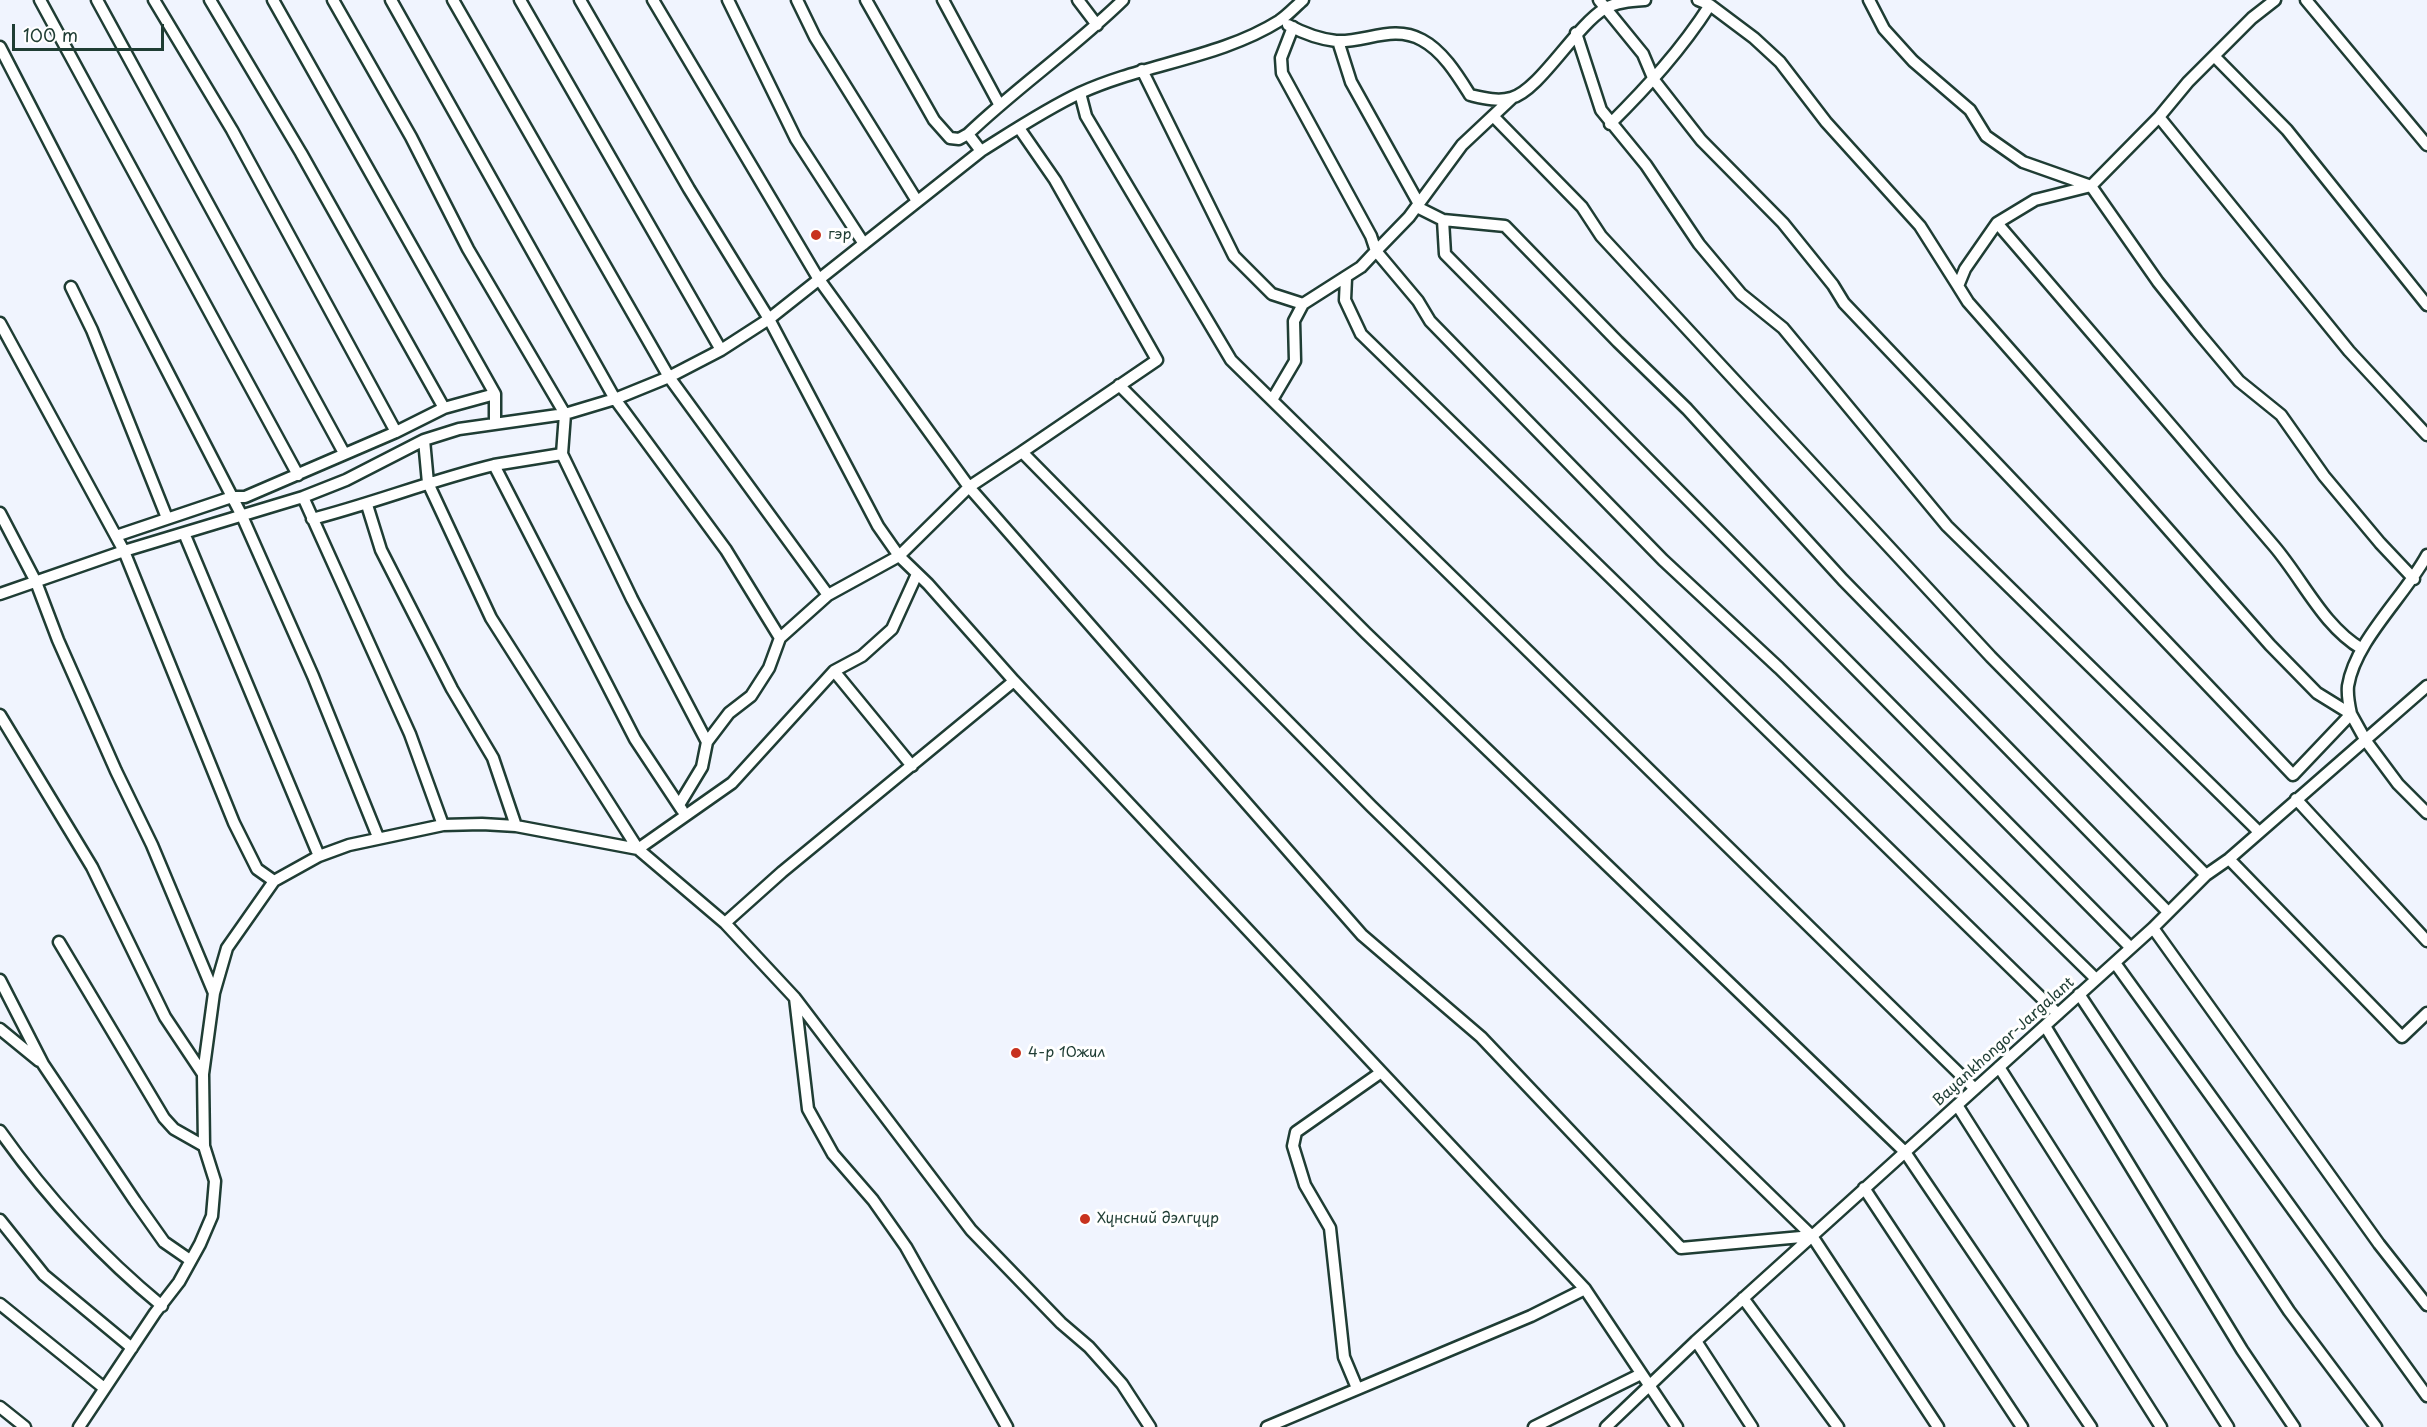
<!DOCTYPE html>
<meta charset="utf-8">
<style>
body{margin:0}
#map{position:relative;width:2427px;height:1427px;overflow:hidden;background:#f0f4fe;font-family:"Playpen Sans",sans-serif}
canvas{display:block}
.scale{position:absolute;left:12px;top:24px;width:152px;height:27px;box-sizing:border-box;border:3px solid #1f3d34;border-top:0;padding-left:8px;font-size:18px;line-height:21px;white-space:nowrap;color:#1f3d34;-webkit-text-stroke:4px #fff;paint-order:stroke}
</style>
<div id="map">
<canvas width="2427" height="1427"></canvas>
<div class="scale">100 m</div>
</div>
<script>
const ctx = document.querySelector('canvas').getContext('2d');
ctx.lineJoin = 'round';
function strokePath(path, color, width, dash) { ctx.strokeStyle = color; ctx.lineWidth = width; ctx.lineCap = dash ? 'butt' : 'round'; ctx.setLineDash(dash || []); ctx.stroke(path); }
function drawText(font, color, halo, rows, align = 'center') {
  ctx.font = font + ' "Playpen Sans",sans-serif'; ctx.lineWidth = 6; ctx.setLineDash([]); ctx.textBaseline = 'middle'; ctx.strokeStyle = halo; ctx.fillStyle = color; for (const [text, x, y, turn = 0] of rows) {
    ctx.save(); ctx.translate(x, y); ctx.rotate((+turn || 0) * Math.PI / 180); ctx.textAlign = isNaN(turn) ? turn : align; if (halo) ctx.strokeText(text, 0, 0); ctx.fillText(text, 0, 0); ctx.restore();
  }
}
const minor = new Path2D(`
 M40 0 298 475
 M97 0 344 453
 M154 0 232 130 396 432
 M210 0 301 153 444 408
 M273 0 495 394V424
 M333 0 411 137 468 249 565 414 562 454 632 599 707 742 702 767 679 805
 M391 0 615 399 726 550 780 638
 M453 0 669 377 828 595 780 638 769 668 751 696 729 713 707 742
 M520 0 721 350
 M580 0 689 189 769 319 878 526 899 556 928 584 1014 681 1585 1289 1677 1427
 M653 0 818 278 969 487 1362 935 1481 1037 1681 1248 1812 1236
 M728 0 796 139 864 244
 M797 0 815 37 917 201
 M866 0 934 120 950 138 959 139 968 134
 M943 0 999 104
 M1078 0 1097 25
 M1599 0 1643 54 1654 80 1701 140 1783 223 1833 285 1844 303 2293 775 2351 714C2349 705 2347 696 2348 686 2355 641 2405 596 2427 555
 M1698 0 1710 5 1754 38 1780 62 1826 122 1920 226 1958 286
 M1869 0 1884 29 1913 61 1970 110 1986 136 2023 162 2091 186 2158 282 2197 331 2239 381 2281 415 2324 476 2380 543 2414 579
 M2275 0 2252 18 2188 82 2159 117 2091 186 2035 200 1997 223 1965 269 1958 286 1968 302 2270 645 2317 693 2351 714 2366 741 2398 784 2427 813
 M2306 0 2427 145
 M1288 25C1303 33 1319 39 1336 41 1365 43 1393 24 1422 40 1443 51 1458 76 1470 95 1483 98 1498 102 1511 98 1539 91 1575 27 1604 9 1616 2 1631 1 1645 0
 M1576 33 1601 110 1646 165 1699 244 1741 294 1783 328 1947 526 2259 832
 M1338 41 1351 82 1419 204
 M0 47 242 516 313 676 378 837
 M2215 57 2287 130 2427 305
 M1142 70 1234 256 1272 294 1303 304
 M1080 93 1086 116 1231 360 1975 1089
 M1512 98 1462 145 1409 217 1376 251 1418 301 1430 321 1663 560 1779 668 2096 979
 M1493 116 1582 207 1601 236 1991 657 2206 875
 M2159 117 2349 351 2427 435
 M1610 124C1648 86 1681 50 1710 5
 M1019 128 1055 180 1157 360 1022 452
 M981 151 968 134C1017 87 1074 48 1123 0
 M1417 207 1443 220 1505 226 1618 342 1687 409 1843 580 2168 912
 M1443 220 1445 254 2131 948
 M1997 223C2090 331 2182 438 2274 546 2303 580 2323 626 2362 649
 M1346 278 1345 300 1361 334 2058 1014
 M71 287 92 330 167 518
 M0 323 124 551 234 823 257 869 274 881
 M1119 385 1366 633 1905 1152 2091 1427
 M1272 400 1295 361 1294 321 1303 304 1361 267 1376 251 1371 236 1282 73 1281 58 1293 27
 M424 440 428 483 491 618 638 849 725 923 795 998 971 1230 1061 1323 1089 1347 1122 1384 1150 1427
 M494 465 562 454
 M303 497 410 734 443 825
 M367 505 381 550 452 689 493 758 516 826
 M0 513 36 582 58 640 116 771 152 845 214 993
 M312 519C374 503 432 480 494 465L635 739 682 810
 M184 533 319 856
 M116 536 232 497H245L396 432 444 408 495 394
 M0 594 124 551 303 497 346 480 424 440 459 429 565 414 615 399 669 377 721 350 769 319 981 151C1013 131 1046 109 1080 93 1143 64 1220 58 1279 21 1288 15 1295 7 1303 0
 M828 595 899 556 969 487 1022 452 1371 806 1812 1236 1938 1427
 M834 671 912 766
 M0 715 92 867 165 1017 203 1074
 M2296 799 2427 941
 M2229 859 2402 1037 2427 1013
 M725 923 782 872 1014 681
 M2153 928 2379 1244 2427 1305
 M59 942 164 1118 174 1129 204 1146
 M2115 963 2427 1396
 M0 980 43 1064 135 1201 164 1242 190 1260
 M2079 994 2289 1311 2376 1427
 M795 998 808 1109 833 1154 873 1200 906 1247 1007 1427
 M2045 1026 2242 1350 2294 1427
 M0 1029 39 1061
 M1999 1067 2228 1427
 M1957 1105 2161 1427
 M0 1131C46 1196 100 1255 162 1306
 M1864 1188 2022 1427
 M0 1220 44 1275 132 1348
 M1743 1298 1838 1427
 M0 1304 104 1388
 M1696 1341 1752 1427
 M1357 1388 1344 1357 1330 1228 1305 1185 1293 1146 1296 1132 1380 1073
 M0 1407 25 1427
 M79 1427 155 1313 179 1282 200 1244 212 1216 215 1181 204 1146 203 1074 214 993 227 948 274 881 319 856 349 845 443 825 482 824 516 826 638 849 732 783 834 671 862 656 892 629 917 574
 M1267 1427 1531 1316 1585 1289
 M1534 1427 1641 1374
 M1606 1427 1696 1341 2153 928 2206 875 2229 859 2427 686`);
strokePath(minor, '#1f3d34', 15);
strokePath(minor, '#fff', 10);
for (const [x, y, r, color] of [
 [816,235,6,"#c8321e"],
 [1016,1053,6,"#c8321e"],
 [1085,1219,6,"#c8321e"]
]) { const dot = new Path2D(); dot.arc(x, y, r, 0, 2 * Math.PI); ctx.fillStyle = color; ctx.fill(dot); strokePath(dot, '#fff', 2); }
drawText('15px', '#1f3d34', '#fff', [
 ["гэр",828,235],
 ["4-р 10жил",1028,1053],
 ["Хүнсний дэлгүүр",1097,1219]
], 'left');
drawText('15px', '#1f3d34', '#fff', [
 ["Bayankhongor-Jargalant",2004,1042,-42]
]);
</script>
